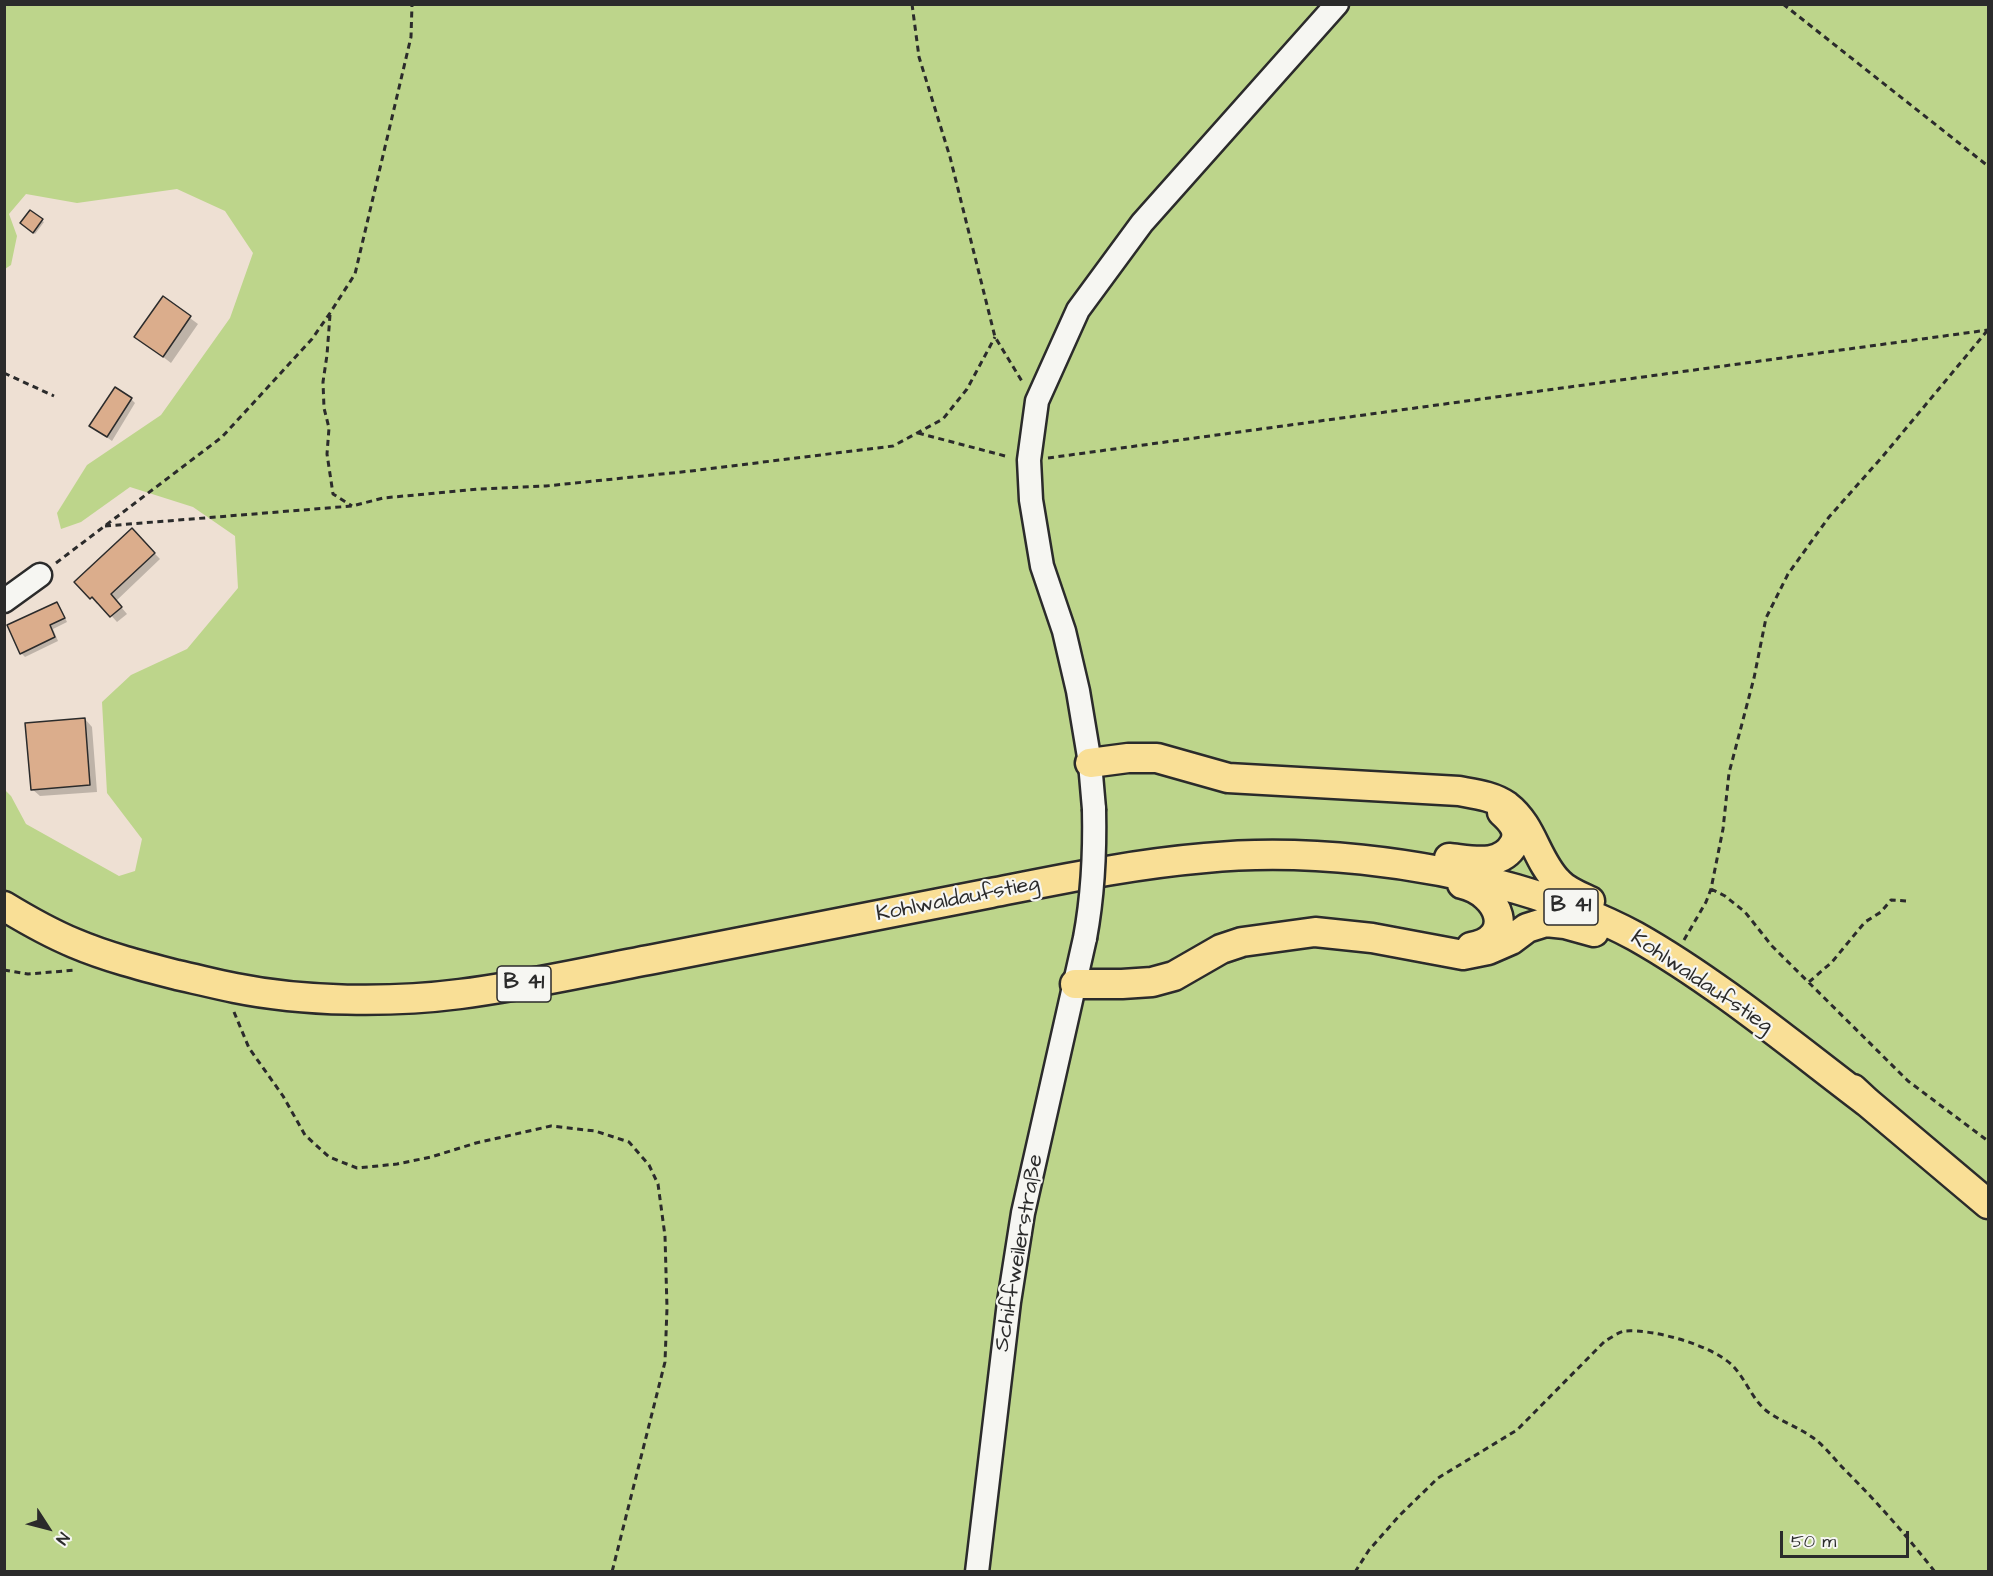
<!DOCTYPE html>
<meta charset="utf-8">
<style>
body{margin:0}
#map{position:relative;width:1993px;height:1576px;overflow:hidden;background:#eee0d3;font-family:"Architects Daughter",sans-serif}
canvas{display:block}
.frame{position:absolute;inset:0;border:6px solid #2b2b2b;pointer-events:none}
.north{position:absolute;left:18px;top:1498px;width:60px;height:60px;-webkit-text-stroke:4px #f6f6f2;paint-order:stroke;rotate:126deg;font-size:16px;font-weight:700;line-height:24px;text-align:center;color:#2b2b2b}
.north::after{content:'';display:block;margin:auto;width:21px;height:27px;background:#2b2b2b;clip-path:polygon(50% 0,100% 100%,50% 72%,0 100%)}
.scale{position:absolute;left:1780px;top:1531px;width:129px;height:27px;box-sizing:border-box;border:3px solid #2b2b2b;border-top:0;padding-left:8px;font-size:18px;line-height:21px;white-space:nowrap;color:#2b2b2b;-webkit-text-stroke:4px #f6f6f2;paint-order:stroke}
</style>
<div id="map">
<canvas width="1993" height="1576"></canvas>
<div class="frame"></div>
<div class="north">N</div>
<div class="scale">50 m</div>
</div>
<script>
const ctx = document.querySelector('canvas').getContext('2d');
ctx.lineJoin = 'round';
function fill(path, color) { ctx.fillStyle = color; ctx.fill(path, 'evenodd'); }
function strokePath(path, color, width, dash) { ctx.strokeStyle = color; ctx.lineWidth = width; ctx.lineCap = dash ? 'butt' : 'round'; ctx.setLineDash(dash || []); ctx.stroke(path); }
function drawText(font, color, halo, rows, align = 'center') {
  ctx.font = font + ' "Architects Daughter",sans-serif'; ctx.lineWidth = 4.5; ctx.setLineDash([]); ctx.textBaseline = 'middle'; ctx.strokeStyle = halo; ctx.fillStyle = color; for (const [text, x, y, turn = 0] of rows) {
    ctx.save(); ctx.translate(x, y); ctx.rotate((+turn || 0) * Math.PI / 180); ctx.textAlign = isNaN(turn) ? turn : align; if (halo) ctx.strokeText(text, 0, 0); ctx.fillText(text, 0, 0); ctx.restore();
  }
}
fill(new Path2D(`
 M5 5H1988V1571H5L4 789 11 796 26 824 119 876 135 871 142 839 107 793 102 702 131 675 187 649 238 588 235 536 193 507 130 487 81 522 61 529 57 513 87 465 161 415 230 318 253 253 225 211 177 189 77 203 26 194 9 214 17 236 11 265 5 269Z`), '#bdd58b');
fill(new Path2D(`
 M42 221 44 222 35 234 24 225Z
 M163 298 198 324 171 363 136 336Z
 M131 399 135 403 112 441 91 426Z
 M132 530 160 559 116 601 127 614 117 622 99 602 97 604 77 582Z
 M57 603 60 607 67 622 53 629 58 641 25 657 21 653Z
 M85 719 92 727 97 792 40 796 32 789Z`), '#0003');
const building = new Path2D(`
 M30 210 43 219 33 233 20 223Z
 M163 296 191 316 163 357 134 337Z
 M115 387 132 398 107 437 89 426Z
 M132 528 155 553 111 594 122 607 110 617 92 597 90 599 74 582Z
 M57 602 65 618 50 625 55 637 20 654 7 625Z
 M85 718 90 785 31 790 25 723Z`);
fill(building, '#dbad8c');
strokePath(building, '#2b2b2b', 1.5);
const minor = new Path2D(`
 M4 601 40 575
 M1094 809 1090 763 1078 691 1064 631 1042 566 1031 500 1029 460 1037 401 1078 310 1142 223 1337 4
 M977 1572 1009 1302 1023 1213 1085 938`);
const major = new Path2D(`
 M1090 763 1128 758H1157L1228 778 1459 791C1475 794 1493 796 1507 806 1533 826 1536 860 1558 882 1566 891 1579 896 1590 901
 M1449 858C1471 860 1501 868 1514 844 1521 831 1512 821 1502 812
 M1462 884C1500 893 1517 938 1471 947
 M4 906C27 920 50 933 74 943 107 957 142 966 177 975 196 979 215 984 235 988 304 1002 390 1003 460 994 525 986 589 971 654 959 766 938 879 914 991 893 1062 879 1133 864 1205 858 1304 848 1421 862 1516 889 1557 901 1598 916 1635 936 1715 981 1793 1046 1867 1102
 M1075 984H1122L1152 982 1174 976 1221 949 1242 942 1315 932 1372 938 1463 955 1488 950 1511 940 1527 928 1546 922 1565 924 1594 932
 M1853 1089 1867 1102 1988 1204`);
strokePath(minor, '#2b2b2b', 27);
strokePath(major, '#2b2b2b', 33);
strokePath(new Path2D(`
 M912 4 919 57 950 157 995 337 1023 383
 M1783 4 1988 166
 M330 315 327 355 323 382 324 408 329 428 327 454 333 494 352 506
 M4 373 54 396
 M918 433 1009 457
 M1048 458 1988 330
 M105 526 352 506 383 498 479 489 546 486 691 471 893 446 943 419 967 389 995 337
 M56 563 222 437 312 339 330 313 355 274 411 37 412 4
 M1711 889 1725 896 1745 912 1772 946 1908 1081 1988 1141
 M1684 940 1706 902 1711 889 1723 829 1729 773 1754 678 1766 618 1788 574 1829 517 1883 456 1987 331
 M4 970 28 974 77 970
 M1809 982 1832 962 1865 922 1881 912 1891 900 1906 901
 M234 1012 249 1048 283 1096 305 1135 329 1157 357 1168 397 1164 431 1157 476 1143 551 1126 595 1131 629 1142 649 1165 658 1184 665 1236 667 1308 665 1362 612 1572
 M1355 1572 1369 1550 1400 1515 1438 1478 1517 1430 1605 1341C1611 1338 1618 1332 1625 1331 1654 1329 1711 1345 1732 1365 1746 1379 1752 1400 1768 1412 1782 1422 1798 1427 1812 1437 1824 1445 1834 1459 1844 1469 1877 1502 1907 1536 1935 1572`), '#2b2b2b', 3, [6, 4.5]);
strokePath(minor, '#f6f6f2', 22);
strokePath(major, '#f9df96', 28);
const minorBridge = new Path2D(`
 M1085 938C1093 895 1095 852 1094 809`);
strokePath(minorBridge, '#2b2b2b', 27, []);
strokePath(minorBridge, '#f6f6f2', 22);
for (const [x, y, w] of [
 [1571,907,54],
 [524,984,54]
]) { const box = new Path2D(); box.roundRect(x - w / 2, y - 18, w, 36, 4.5); ctx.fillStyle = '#f6f6f2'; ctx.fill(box); strokePath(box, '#2b2b2b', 1.5); }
drawText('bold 21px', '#2b2b2b', null, [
 ["B 41",1571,907],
 ["B 41",524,984]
]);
drawText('22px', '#2b2b2b', '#f6f6f2', [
 ["Kohlwaldaufstieg",958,900,-11],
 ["Kohlwaldaufstieg",1701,983,34],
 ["Schiffweilerstraße",1020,1253,-80]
]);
</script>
